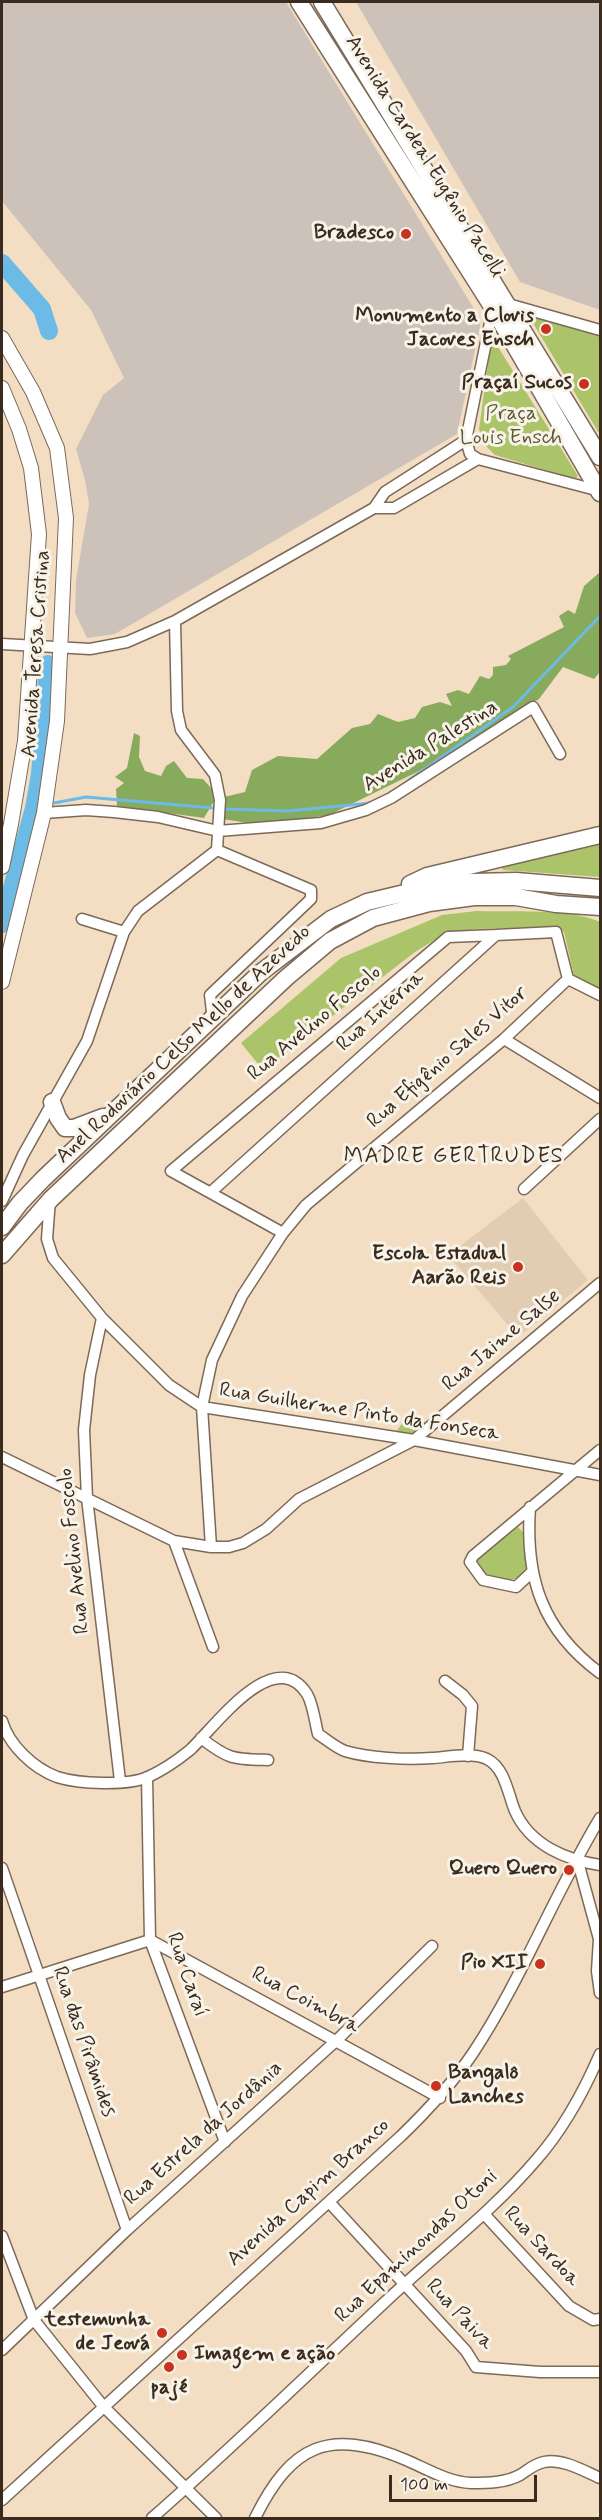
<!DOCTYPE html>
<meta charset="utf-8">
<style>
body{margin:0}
#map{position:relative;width:602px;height:2520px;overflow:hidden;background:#f4dec3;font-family:Mynerve,sans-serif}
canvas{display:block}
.frame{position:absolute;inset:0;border:3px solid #3b2a1e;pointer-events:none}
.scale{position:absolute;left:389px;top:2475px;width:148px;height:27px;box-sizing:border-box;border:3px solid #3b2a1e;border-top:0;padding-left:8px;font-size:18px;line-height:21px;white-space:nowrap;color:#3b2a1e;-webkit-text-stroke:4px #f7f3e8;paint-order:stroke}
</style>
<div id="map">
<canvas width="602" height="2520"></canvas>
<div class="frame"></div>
<div class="scale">100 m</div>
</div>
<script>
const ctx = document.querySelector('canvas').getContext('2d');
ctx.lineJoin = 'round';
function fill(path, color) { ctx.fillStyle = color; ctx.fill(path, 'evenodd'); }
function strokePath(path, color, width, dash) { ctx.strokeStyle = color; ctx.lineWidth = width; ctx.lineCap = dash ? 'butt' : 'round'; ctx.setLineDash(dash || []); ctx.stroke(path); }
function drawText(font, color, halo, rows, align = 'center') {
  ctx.font = font + ' Mynerve,sans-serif'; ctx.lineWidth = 6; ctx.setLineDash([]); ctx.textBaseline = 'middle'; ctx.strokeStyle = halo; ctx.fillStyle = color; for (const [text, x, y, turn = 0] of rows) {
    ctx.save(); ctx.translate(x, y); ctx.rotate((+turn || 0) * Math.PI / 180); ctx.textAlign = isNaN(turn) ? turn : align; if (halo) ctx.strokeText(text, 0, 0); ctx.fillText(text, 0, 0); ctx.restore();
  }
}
fill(new Path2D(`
 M523 1198 588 1280 518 1337 448 1255Z`), '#e3cdb2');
fill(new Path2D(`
 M2 2H286L479 317 480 327 457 434 115 634 87 638 75 613 76 580 89 504 85 480 76 449 103 395 124 378 91 310 2 201Z
 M356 2H600V310L520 282Z`), '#ccc2b9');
fill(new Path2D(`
 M537 317 600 335V435L533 323V319Z
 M491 342H495L578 476 575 479 495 455 484 444 479 429Z
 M600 842V877L503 870 501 865Z
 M476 911C510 912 571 908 600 922V989L574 976 564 932 554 927 476 929 444 934 415 952 263 1070 241 1043 341 958 442 915Z
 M403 1422H428L432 1446 397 1448 393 1436Z
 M518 1527 528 1537 529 1568C510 1585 505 1583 482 1576L473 1559Z`), '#abc469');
fill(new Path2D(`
 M600 572V672L594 679 563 667 539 699 417 772 329 815 262 825 222 819 224 797 245 792 252 770 278 756 317 759 352 728 370 724 378 714 398 722 415 718 422 707 440 702 452 706 446 694 458 690 469 694 480 676 489 679 493 675V667L506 665 511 659 508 656 564 627 559 616 568 610 575 614 584 586Z
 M134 733 140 736 139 757 145 771 161 776 166 766 174 761 187 778 203 779 212 789 214 801 204 818 117 806 116 789 124 783 115 777 127 768Z`), '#88aa5d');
strokePath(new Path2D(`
 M409 780 513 707 600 616
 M54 803 86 797 213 808
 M34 808 41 807
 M224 809 288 811 371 803`), '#6bbbe6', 3);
strokePath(new Path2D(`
 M2 263 42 309 49 331
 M2 924 34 808 40 774 48 664`), '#6bbbe6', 18);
const minor = new Path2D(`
 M508 304 600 330
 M493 308 466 440 470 454 478 459 600 491
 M374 508 385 492 466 440
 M2 644 90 649 127 642 175 621 374 508H394L478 459
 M44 813 86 810 114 812 158 817 218 831 321 823 366 810 391 798 533 707 560 754
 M82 919 124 932
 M568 979 600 995
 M213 1020 210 995 311 899V890L217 850
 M504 1039 600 1098
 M524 1189 600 1119
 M211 1192 496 935 556 932 568 979
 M50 1199 47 1239 53 1258 102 1318 169 1385 202 1407 414 1440 600 1475
 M2 1201 23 1155 87 1041 124 932 138 911 217 850 220 800 215 775 181 730 177 711 175 621
 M283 1233 171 1171 448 937 496 935
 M102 1318 90 1375 84 1430 87 1498 120 1781
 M2 1457 174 1541 211 1547H229L243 1543 266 1529 299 1499 414 1440 600 1283
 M530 1507C525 1578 542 1630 600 1673
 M174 1541 213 1647
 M211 1547 202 1407 212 1360 242 1296 283 1233 306 1205 504 1039 568 979
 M532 1572 516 1587 483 1580 470 1562 473 1556 600 1450
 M445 1681 463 1695 472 1706 468 1756
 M2 1721C9 1745 33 1768 57 1777 79 1784 127 1786 148 1777 161 1771 179 1759 190 1750 214 1728 274 1643 307 1694 313 1704 315 1722 318 1734 326 1739 336 1748 345 1751 368 1758 407 1760 432 1758 448 1757 471 1752 487 1759 505 1768 508 1794 515 1811 530 1845 566 1860 600 1865
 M201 1738C229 1760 234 1759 268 1760
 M147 1777 150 1940 225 2142
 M578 1862 599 1939 597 1971 600 1993
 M2 1868 127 2230
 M2 1987 150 1940 440 2098
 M329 2202 466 2351 476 2367 540 2372H600
 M484 2214 569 2306 593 2320 600 2319
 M2 2236 34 2320 103 2406 216 2518
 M2 2350 127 2230 337 2040 432 1946
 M2 2500 401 2136C428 2110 452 2084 473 2053 522 1979 554 1894 600 1818
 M152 2518C232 2448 308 2374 385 2302 436 2254 492 2212 537 2159 564 2128 584 2091 600 2054
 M255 2518C291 2445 329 2427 406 2460 427 2469 448 2482 471 2483 487 2483 505 2483 520 2475 528 2470 534 2464 544 2462 562 2458 584 2471 600 2478`);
const major = new Path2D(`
 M2 338 33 392 57 448 66 518 57 721 44 813 2 982
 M2 388 19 429 31 468 39 534 25 741 11 824 2 867`);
const highway = new Path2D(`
 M299 2 493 308 600 493
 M322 2 600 457
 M410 884 427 876 600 835
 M52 1102 58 1118 65 1128H74L103 1117
 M2 1227 20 1203 43 1179 260 973 331 919 367 902 426 888 472 882 516 881 600 888
 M2 1255 51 1199 286 978 330 941 373 918 429 903 474 897H516L556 904 600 907`);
strokePath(minor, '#7c6958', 13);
strokePath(major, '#7c6958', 16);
strokePath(highway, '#7c6958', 19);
strokePath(minor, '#fff', 10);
strokePath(major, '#fff', 14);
strokePath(highway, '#fff', 16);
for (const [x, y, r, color] of [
 [406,234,6,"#c8321e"],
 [546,329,6,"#c8321e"],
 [584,384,6,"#c8321e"],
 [518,1267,6,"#c8321e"],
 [569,1870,6,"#c8321e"],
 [540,1964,6,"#c8321e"],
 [436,2086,6,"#c8321e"],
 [162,2333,6,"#c8321e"],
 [182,2355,6,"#c8321e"],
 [169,2367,6,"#c8321e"]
]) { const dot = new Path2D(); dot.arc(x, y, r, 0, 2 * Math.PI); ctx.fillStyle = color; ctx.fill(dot); strokePath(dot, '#f7f3e8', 2); }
drawText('21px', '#3b2a1e', '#f7f3e8', [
 ["Avenida Cardeal Eugênio Pacelli",424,157,58],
 ["Avenida Teresa Cristina",37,654,-86],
 ["Avenida Palestina",431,747,-32],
 ["Rua Interna",381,1012,-42],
 ["Rua Avelino Foscolo",315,1024,-40],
 ["Anel Rodoviário Celso Mello de Azevedo",184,1045,-43],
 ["Rua Efigênio Sales Vitor",448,1058,-41],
 ["Rua Jaime Salse",502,1341,-40],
 ["Rua Guilherme Pinto da Fonseca",359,1413,9],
 ["Rua Avelino Foscolo",75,1551,-96],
 ["Rua Caraí",186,1975,71],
 ["Rua Coimbra",305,2001,28],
 ["Rua das Pirâmides",83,2042,71],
 ["Rua Estrela da Jordânia",204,2134,-42],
 ["Avenida Capim Branco",309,2193,-42],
 ["Rua Epaminondas Otoni",417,2247,-43],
 ["Rua Sardoa",541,2247,47],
 ["Rua Paiva",459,2315,47]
]);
drawText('bold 21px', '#3b2a1e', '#f7f3e8', [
 ["Bradesco",394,234],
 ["Monumento a Clovis",534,317],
 ["Jacoves Ensch",534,341],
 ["Praçaí Sucos",572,384],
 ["Escola Estadual",506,1255],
 ["Aarão Reis",506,1279],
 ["Quero Quero",557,1870],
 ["Pio XII",528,1964],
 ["Bangalô",448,2074,"left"],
 ["Lanches",448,2098,"left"],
 ["testemunha",150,2321],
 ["de Jeová",150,2345],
 ["Imagem e ação",194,2355,"left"],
 ["pajé",169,2389,"center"]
], 'right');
drawText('21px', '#5d5834', '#f7f3e8', [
 ["Praça",511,415],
 ["Louis Ensch",511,439]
]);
ctx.letterSpacing = '1.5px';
drawText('22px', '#3b2a1e', '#f7f3e8', [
 ["MADRE GERTRUDES",454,1157]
]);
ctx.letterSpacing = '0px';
</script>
